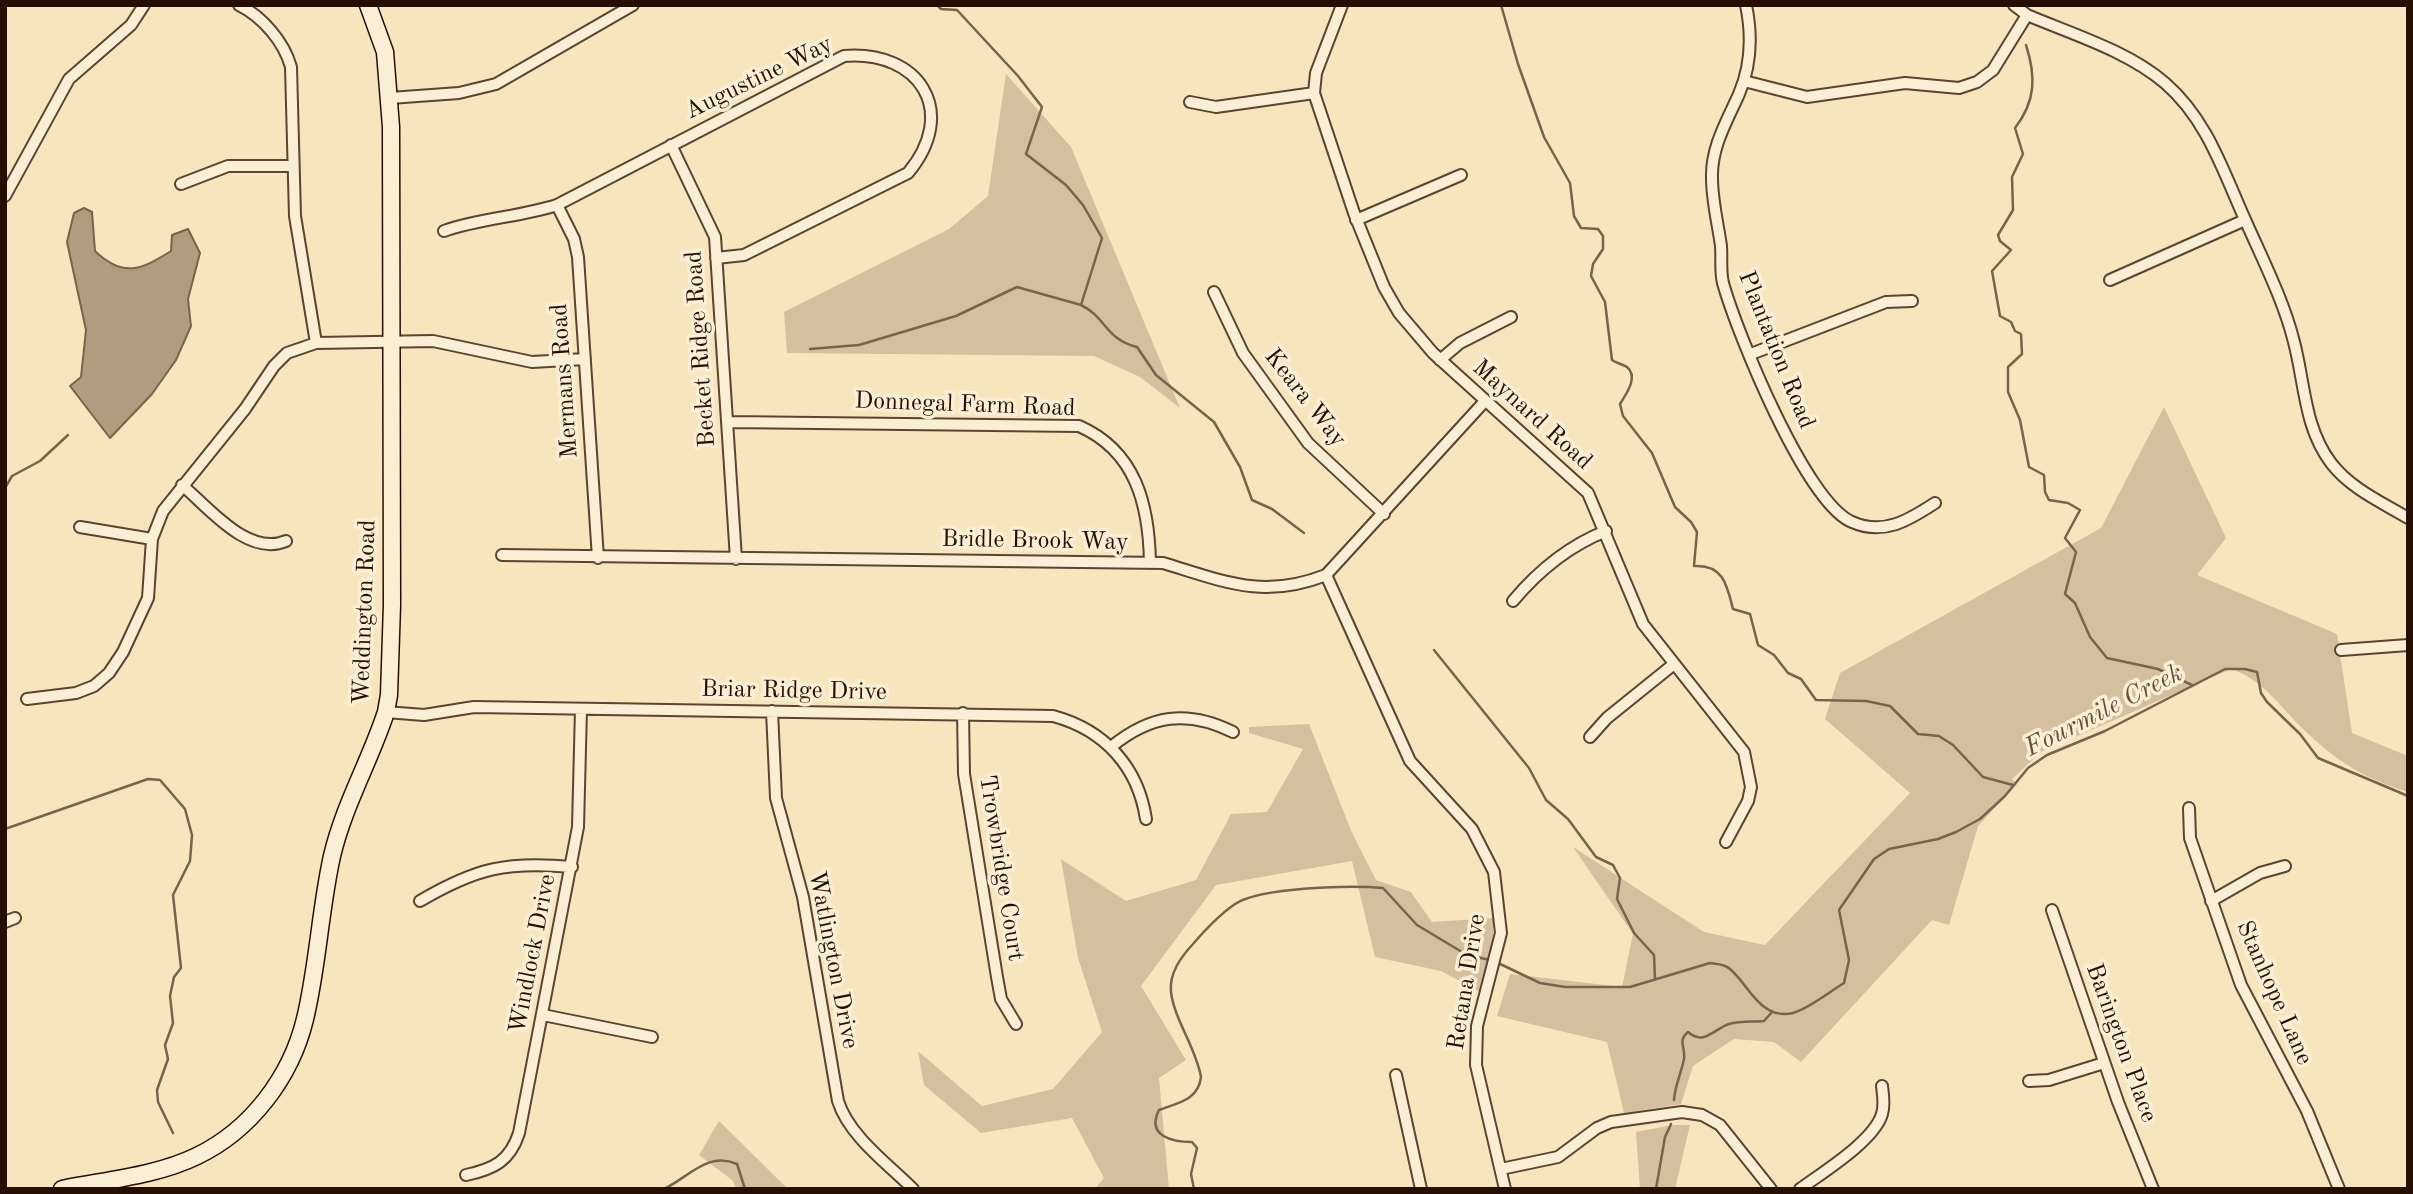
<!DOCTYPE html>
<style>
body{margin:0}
#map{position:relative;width:2413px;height:1194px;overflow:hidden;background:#f7e5be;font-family:"Old Standard TT",serif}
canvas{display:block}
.frame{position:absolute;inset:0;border:7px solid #270e02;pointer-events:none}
</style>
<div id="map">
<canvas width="2413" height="1194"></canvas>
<div class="frame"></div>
</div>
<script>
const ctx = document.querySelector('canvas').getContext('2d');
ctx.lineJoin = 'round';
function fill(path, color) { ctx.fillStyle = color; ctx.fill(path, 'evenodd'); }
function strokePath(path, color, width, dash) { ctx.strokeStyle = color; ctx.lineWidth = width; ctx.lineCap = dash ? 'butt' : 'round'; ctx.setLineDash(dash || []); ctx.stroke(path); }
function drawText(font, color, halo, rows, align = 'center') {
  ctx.font = font + ' "Old Standard TT",serif'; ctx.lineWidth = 7; ctx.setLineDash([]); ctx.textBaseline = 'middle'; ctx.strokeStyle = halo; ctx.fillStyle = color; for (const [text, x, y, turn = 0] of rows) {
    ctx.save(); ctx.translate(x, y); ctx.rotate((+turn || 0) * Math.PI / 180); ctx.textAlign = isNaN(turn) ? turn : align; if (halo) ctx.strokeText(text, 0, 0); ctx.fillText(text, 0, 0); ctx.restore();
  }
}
fill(new Path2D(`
 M1006 74 1071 147 1180 408 1140 377 1094 356 787 353 784 312 949 229 988 196Z
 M2164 407 2226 538 2197 575 2337 634 2352 733 2408 756V792C2364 778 2339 763 2305 731 2281 708 2263 679 2231 669L2073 738 2072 735 2042 751 2012 779 2017 784 1978 826 1949 925 1932 920 1801 1062 1774 1042 1734 1039 1693 1066 1681 1104 1624 1113 1607 1042 1497 1016 1510 974 1622 987 1633 934 1573 847 1704 932 1765 945 1910 793 1825 719 1840 673 2101 528Z
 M1309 724 1352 833 1376 880 1411 892 1432 922 1493 918V944L1482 993 1441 971 1375 957 1352 861 1216 885 1141 986 1186 1060 1159 1078 1169 1189H1095L1104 1178 1072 1118 981 1133 924 1085 918 1051 982 1106 1053 1089 1102 1032 1078 958 1061 859 1126 901 1196 880 1231 814 1267 812 1303 749 1249 733V727Z
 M719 1121 788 1189H737L732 1180 699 1155Z
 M1673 1125H1690L1675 1189H1640L1636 1132Z`), '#d4c09e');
const water = new Path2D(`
 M84 208 92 212 95 251C123 278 141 270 171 251L172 235 188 229 200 253 188 299 191 326 176 360 152 394 110 438 70 386 81 377 86 330 67 242 74 213Z`);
fill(water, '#b09c7e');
strokePath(water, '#79634c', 2);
strokePath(new Path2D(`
 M937 5 941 9 957 10 1018 76 1042 107 1026 154 1066 185 1083 205 1102 238 1081 305
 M1501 5 1518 64 1544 137 1570 183 1574 216 1581 228 1598 229 1603 236V249L1593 264 1591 276 1605 302 1612 360C1616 363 1622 364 1627 367 1639 377 1626 394 1620 404L1623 416 1652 453 1675 507 1691 522 1697 532 1694 566C1723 564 1727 585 1733 609L1750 614 1758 645 1774 655 1788 673 1801 679 1816 700 1866 701 1890 706 1918 734 1939 736 1953 745 1983 777 2013 785
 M2026 45C2036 76 2036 101 2015 128L2023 154 2012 177 2013 210 1998 235 2000 241 2011 250 1992 271 2000 316 2011 322 2015 331 2021 334 2022 354 2008 367V392L2020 420 2029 467 2044 475 2045 492 2049 500 2068 503 2080 510 2065 538 2076 552 2065 594 2075 603 2090 637 2107 658 2158 669 2192 685
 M810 349 859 345 956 316 1017 287 1081 305C1106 317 1106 340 1137 347L1156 375 1214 422 1240 467 1252 500 1272 509 1304 533
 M5 488 12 476 40 461 68 435
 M1434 650 1529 768 1546 800 1568 819 1596 857 1613 865 1620 878 1617 899 1634 933 1654 955 1655 979
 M5 829 148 779 160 780 185 809 192 835 190 861 173 895 181 968 174 977 170 996 173 1023 165 1045 168 1059 157 1090 158 1102 173 1133
 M1496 962 1540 983 1565 987H1630L1710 963C1717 964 1725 964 1730 969 1749 985 1761 1021 1793 1013 1810 1008 1829 992 1844 983L1849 960 1839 910 1874 859 1889 849 1938 839 1956 832 1980 819 2005 796 2028 768 2047 755 2105 731 2225 669H2245L2257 672 2261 693 2267 702 2300 734 2318 758 2408 796
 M1674 1100C1675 1085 1681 1074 1684 1059 1686 1048 1677 1041 1688 1032 1704 1046 1714 1029 1729 1024 1740 1021 1753 1022 1764 1021L1772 1012
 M664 1189C689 1177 708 1151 737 1164L745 1189
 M1194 1189 1191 1174 1197 1148 1192 1142C1172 1142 1146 1136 1159 1110 1177 1103 1198 1101 1201 1077 1196 1048 1174 1019 1171 992 1169 973 1181 957 1193 944 1205 930 1219 915 1235 904 1261 887 1352 885 1383 888L1417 925 1467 955 1490 960
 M1656 1189 1665 1137 1671 1124`), '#79634c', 2.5);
const street = new Path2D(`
 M239 5C263 17 284 42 291 67L295 216 316 343
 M1342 5 1316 73 1314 93 1354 213 1384 287 1399 313 1433 353 1588 493 1643 624 1744 752 1751 787 1748 801 1726 842
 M1746 5C1752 34 1751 66 1739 94 1727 121 1711 147 1712 178 1712 201 1718 224 1721 246 1722 259 1720 271 1723 283 1737 333 1806 503 1852 522 1884 536 1909 520 1935 503
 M2014 5 2027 15C2072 34 2128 51 2165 83 2208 120 2224 174 2247 224 2264 262 2284 302 2294 342 2305 384 2304 427 2331 463 2350 488 2381 502 2408 518
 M1744 81 1807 97 1905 83 1959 88 1977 82 1993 70 2027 15
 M390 98 459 93 496 84 633 5
 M1190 102 1216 107 1314 93
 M671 145 715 237 736 559
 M181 184 228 166H292
 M5 196 69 79 131 25 144 5
 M557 205 574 239 578 257 598 558
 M1356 220 1461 175
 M444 231C481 218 520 217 557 205L844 56C920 50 959 112 908 173L744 255 716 258
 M2110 280 2245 220
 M1214 292 1243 353 1308 443 1384 514
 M1751 354 1886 302 1912 301
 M1440 360 1460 343 1511 317
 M728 422 1079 426C1136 451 1149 505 1150 563
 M182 485C209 508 248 557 286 541
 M80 527 152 539
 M502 555 1163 563C1223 581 1263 600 1326 575L1485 401
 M1326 575 1410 761 1472 829 1494 872 1501 933 1477 1026 1476 1065 1505 1189
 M1513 601C1539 570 1568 546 1606 531
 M2341 650 2408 645
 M27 699 76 693 94 686 109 673 123 652 148 598 152 539 163 511 245 409 274 366 287 353 316 343 433 341 532 362 585 359
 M772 711 776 798 803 897 838 1101C849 1136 888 1164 913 1189
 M386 712 424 715 474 707 1053 716C1105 730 1138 767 1146 819
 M963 713 964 774 997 977 1001 999 1016 1024
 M1590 737 1607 718 1674 664
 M1111 747C1150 715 1187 709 1233 732
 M2189 808 2190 838 2241 985 2307 1111 2339 1189
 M420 901C476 868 507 861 572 867
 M2211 901 2260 873 2285 866
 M2052 910 2118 1102 2153 1189
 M5 922 15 918
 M543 1015 652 1037
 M1396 1075 1421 1189
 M2029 1081 2049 1080 2104 1063
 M1501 1169 1558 1157 1597 1128 1611 1122 1682 1112 1702 1115 1720 1125 1771 1189
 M466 1175C494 1169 510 1161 519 1133L578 827 581 709
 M1800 1189C1823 1172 1874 1141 1882 1114 1885 1105 1883 1095 1882 1086`);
const secondary = new Path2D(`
 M62 1189C106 1180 156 1176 197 1156 251 1130 291 1077 305 1019 318 965 320 910 332 856 344 805 370 761 386 712L389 695 392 605 391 127 385 52 368 5`);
strokePath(street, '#5b4431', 14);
strokePath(secondary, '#270e02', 19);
strokePath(street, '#faeed5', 10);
strokePath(secondary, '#faeed5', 16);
drawText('24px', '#270e02', '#faeed5', [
 ["Augustine Way",759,78,-26],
 ["Becket Ridge Road",701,349,-94],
 ["Plantation Road",1776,350,68],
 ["Mermans Road",565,381,-94],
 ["Keara Way",1305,398,52],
 ["Donnegal Farm Road",965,405,2],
 ["Maynard Road",1532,415,42],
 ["Bridle Brook Way",1035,541,1],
 ["Weddington Road",365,612,-88],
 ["Briar Ridge Drive",794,691,1],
 ["Trowbridge Court",1001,868,81],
 ["Windlock Drive",533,954,-79],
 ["Watlington Drive",833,960,79],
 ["Retana Drive",1467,982,-81],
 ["Stanhope Lane",2274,993,66],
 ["Barington Place",2121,1043,70]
]);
drawText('italic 26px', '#654e3a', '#faeed5', [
 ["Fourmile Creek",2104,711,-27]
]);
</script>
